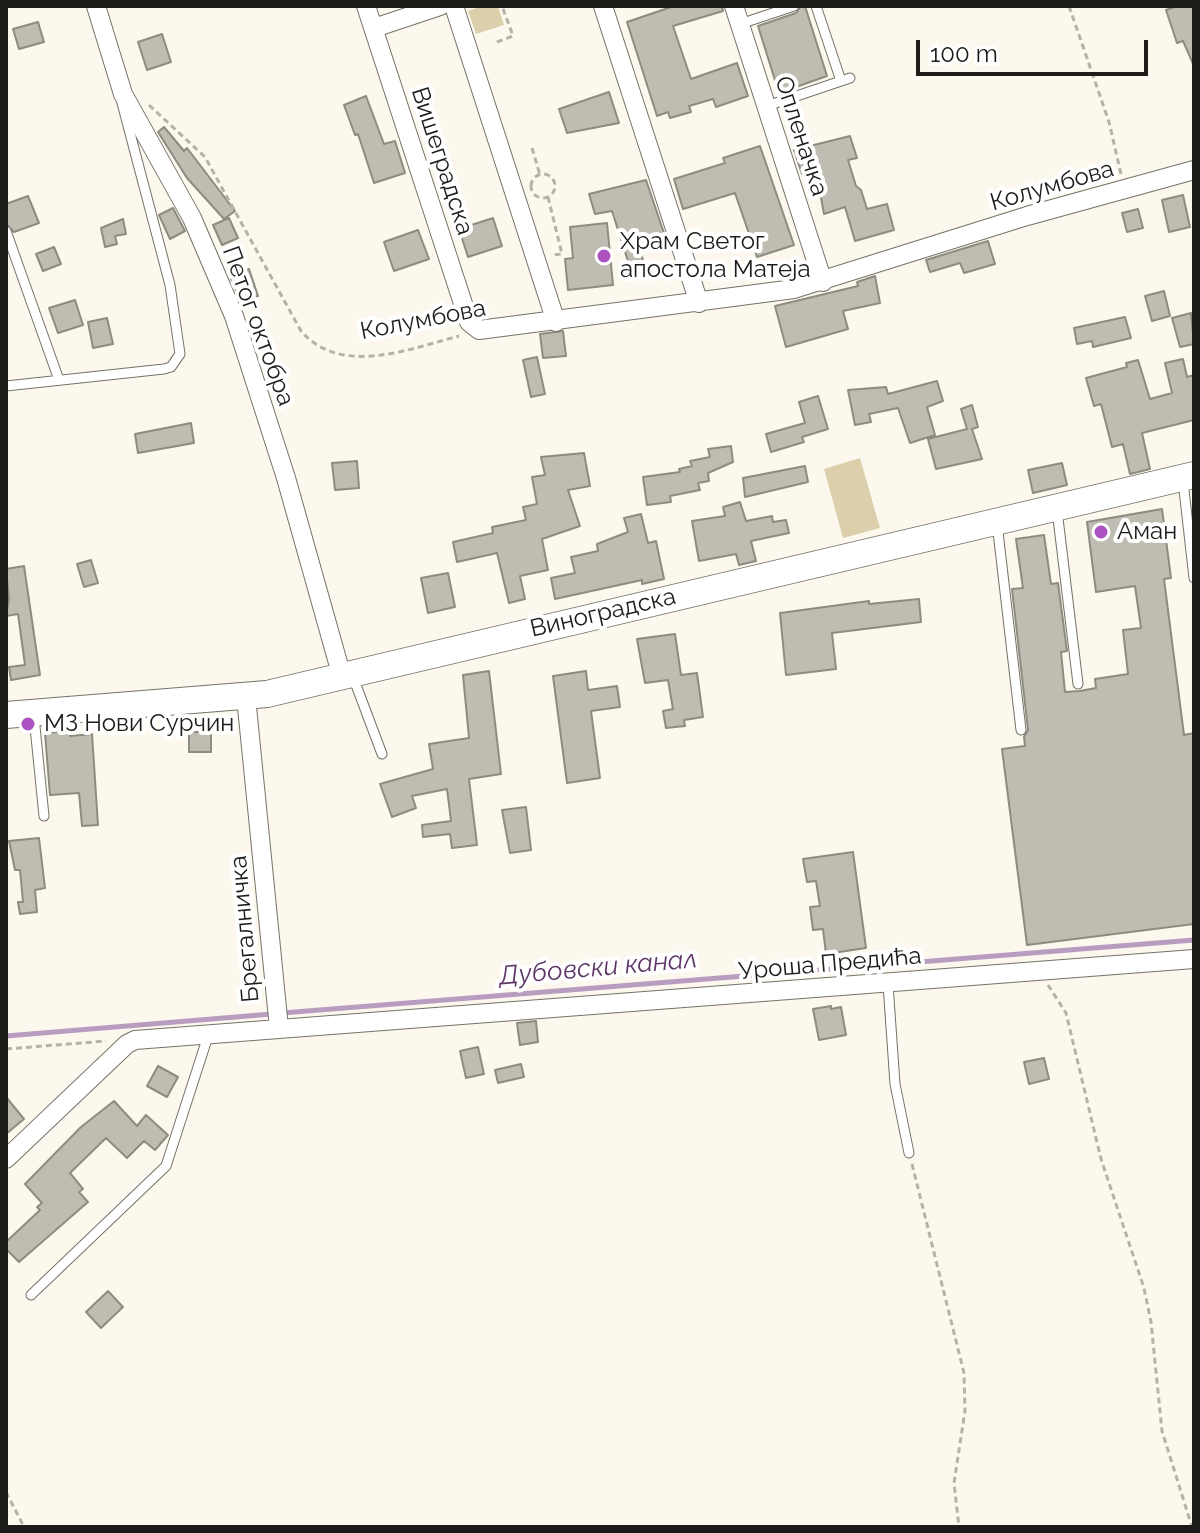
<!DOCTYPE html>
<meta charset="utf-8">
<style>
body{margin:0}
#map{position:relative;width:1200px;height:1533px;overflow:hidden;background:#fcf8ed;font-family:Raleway,sans-serif}
canvas{display:block}
.frame{position:absolute;inset:0;border:8px solid #1d1c18;pointer-events:none}
.scale{position:absolute;left:916px;top:40px;width:232px;height:36px;box-sizing:border-box;border:4px solid #1d1c18;border-top:0;padding-left:10px;font-size:24px;line-height:28px;white-space:nowrap;color:#1d1c18;-webkit-text-stroke:6px #fff;paint-order:stroke}
</style>
<div id="map">
<canvas width="1200" height="1533"></canvas>
<div class="frame"></div>
<div class="scale">100 m</div>
</div>
<script>
const ctx = document.querySelector('canvas').getContext('2d');
ctx.lineJoin = 'round';
function fill(path, color) { ctx.fillStyle = color; ctx.fill(path, 'evenodd'); }
function strokePath(path, color, width, dash) { ctx.strokeStyle = color; ctx.lineWidth = width; ctx.lineCap = dash ? 'butt' : 'round'; ctx.setLineDash(dash || []); ctx.stroke(path); }
function drawText(font, color, halo, rows, align = 'center') {
  ctx.font = font + ' Raleway,sans-serif'; ctx.lineWidth = 8; ctx.setLineDash([]); ctx.textBaseline = 'middle'; ctx.strokeStyle = halo; ctx.fillStyle = color; for (const [text, x, y, turn = 0] of rows) {
    ctx.save(); ctx.translate(x, y); ctx.rotate((+turn || 0) * Math.PI / 180); ctx.textAlign = isNaN(turn) ? turn : align; if (halo) ctx.strokeText(text, 0, 0); ctx.fillText(text, 0, 0); ctx.restore();
  }
}
fill(new Path2D(`
 M483 6H498L504 25 476 34 468 11Z
 M860 458 880 528 843 538 824 469Z`), '#dbd0ab');
strokePath(new Path2D(`
 M282 1013 1194 940
 M6 1036 272 1014`), '#b99dc0', 5);
const building = new Path2D(`
 M674 6H722L723 11 673 26 691 79 737 63 748 96 716 107 713 99 689 106 691 112 670 118 668 112 657 116 627 22Z
 M801 6H805L827 76 779 93 758 26 796 13Z
 M1177 6H1194V66L1183 41 1177 43 1166 10Z
 M38 22 44 42 19 49 13 29Z
 M162 34 171 62 147 70 138 42Z
 M609 92 619 123 567 133 559 109Z
 M366 96 384 144 395 141 405 173 374 183 358 134 355 135 344 105Z
 M164 127 184 151 187 148 235 211 224 219 187 178 158 132Z
 M850 136 857 158 848 160 856 186 861 190 867 209 887 204 894 230 855 241 845 207 824 214 816 170 802 174 794 150Z
 M760 146 794 245 757 257 735 193 683 209 674 179 725 163 723 158Z
 M646 180 667 242 640 251 648 275 634 280 612 211 595 214 589 194Z
 M1183 195 1190 227 1169 232 1162 200Z
 M28 196 39 223 14 232 6 224V204Z
 M173 208 185 231 170 239 159 215Z
 M1138 209 1143 228 1127 232 1122 213Z
 M229 218 238 238 222 245 213 225Z
 M493 218 502 246 468 257 459 229Z
 M123 219 126 234 115 236 117 244 105 247 101 228Z
 M607 223 613 285 568 290 565 259 573 258 570 227Z
 M418 230 429 259 394 271 384 242Z
 M988 241 995 264 964 273 960 263 930 272 926 260Z
 M54 247 61 264 43 271 36 254Z
 M249 269 258 296 241 302 230 276Z
 M875 276 880 303 843 311 848 329 786 347 775 306 858 286 857 282Z
 M1164 291 1170 316 1152 321 1145 296Z
 M75 300 83 325 58 333 49 308Z
 M1191 313 1194 344 1180 347 1172 318Z
 M1125 317 1131 338 1093 347 1092 341 1077 344 1074 328Z
 M107 318 113 344 93 348 88 322Z
 M563 331 566 356 543 358 540 334Z
 M537 357 545 394 531 397 523 360Z
 M1183 359 1187 377 1194 375V420L1142 433 1150 469 1130 474 1123 444 1112 447 1101 404 1094 406 1086 378 1127 367 1126 363 1138 360 1150 399 1172 393 1165 363Z
 M937 381 943 401 927 407 935 435 910 443 898 408 869 414 871 422 855 425 848 390 886 387 888 394Z
 M818 396 828 429 802 437 804 442 771 452 766 434 805 423 799 402Z
 M972 405 978 427 972 429 982 459 936 469 928 439 967 429 961 409Z
 M191 423 194 443 138 453 135 434Z
 M731 446 733 462 708 473 709 481 698 483 700 490 670 496 671 502 647 505 643 477 680 472 679 469 692 466 690 461 710 457 708 449Z
 M584 453 590 486 568 490 580 526 542 539 548 570 520 576 525 599 509 603 497 553 457 562 453 542 493 533 492 527 526 520 523 507 537 504 532 477 545 475 541 457Z
 M357 461 359 488 335 490 332 463Z
 M1062 463 1067 485 1033 493 1028 470Z
 M805 466 808 482 745 497 743 478Z
 M740 502 746 521 772 516 773 522 786 520 789 533 751 541 756 561 739 565 736 554 699 561 692 521 725 516 723 507Z
 M1162 509 1171 578 1164 579 1184 735 1194 733V924L1027 945 1002 749 1025 746 1024 737 1028 730 1012 589 1023 588 1016 539 1044 535 1051 584 1058 583 1067 651 1061 652 1065 692 1080 691 1096 688 1095 679 1128 674 1123 630 1141 628 1135 586 1096 592 1087 522Z
 M641 514 648 543 656 541 664 579 642 584V580L555 599 551 578 575 573 571 557 598 551 597 544 628 532 624 518Z
 M91 560 98 583 84 587 77 564Z
 M24 566 40 675 11 680 9 667 25 665 18 614 6 616 9 599 6 569Z
 M448 573 455 607 428 613 421 578Z
 M919 599 921 622 832 633 836 669 786 675 780 613 869 601V604Z
 M675 634 681 675 697 673 703 717 684 720 685 726 666 728 663 711 673 709 668 680 645 683 637 639Z
 M489 671 501 774 469 779 477 845 452 848 450 834 423 837 422 825 451 821 447 789 412 796 416 808 392 817 380 784 433 769 429 744 469 738 463 675Z
 M586 671 588 690 617 686 620 707 591 711 600 778 567 783 553 676Z
 M70 731V736L92 734 98 825 82 826 79 793 50 795 45 733Z
 M189 732H211V752H189Z
 M526 807 531 850 510 853 502 810Z
 M39 838 45 888 35 890 37 912 20 914 18 902H23L20 870H15L9 841Z
 M853 852 866 948 826 954 823 929 813 930 810 907 820 906 816 881 807 882 803 859Z
 M831 1006V1009L841 1007 846 1035 819 1040 813 1009Z
 M536 1021 538 1042 520 1045 517 1023Z
 M478 1047 484 1074 466 1078 460 1051Z
 M1044 1058 1049 1079 1029 1084 1024 1062Z
 M521 1064 524 1077 498 1083 495 1070Z
 M158 1066 178 1077 167 1097 147 1086Z
 M6 1097 24 1119 6 1134Z
 M114 1101 137 1126 146 1115 168 1135 155 1150 144 1141 127 1158 106 1138 70 1173 83 1189 79 1192 88 1202 19 1262 6 1249V1242L40 1210 37 1207 42 1203 25 1184 81 1127Z
 M108 1291 123 1307 101 1328 86 1312Z`);
fill(building, '#bfbcb1');
strokePath(building, '#8e8b81', 2);
const lane = new Path2D(`
 M816 6 841 81
 M740 24 794 6
 M767 106 850 78
 M6 231 59 380
 M6 386 164 369 171 367 180 354 170 285 121 99
 M1183 481 1194 578
 M1057 510 1078 684
 M997 523 1021 730
 M353 677 382 754
 M34 717 44 816
 M888 984 895 1084 909 1153
 M31 1295 166 1166 209 1033`);
const street = new Path2D(`
 M96 6 123 94 192 218 234 316 286 478 342 677
 M366 6 469 322 479 330 794 289 1027 216 1194 170
 M454 6 556 322
 M603 6 699 303
 M734 6 823 282
 M374 28 440 6
 M246 697 279 1028
 M6 1159 127 1044 135 1040 1194 959`);
const secondary = new Path2D(`
 M6 715 267 694 1194 475`);
strokePath(lane, '#757269', 11);
strokePath(street, '#757269', 20);
strokePath(secondary, '#757269', 28);
strokePath(new Path2D(`
 M1069 6 1109 122 1121 174
 M497 42 513 36 502 6
 M149 105 205 157 301 331C341 377 409 349 459 336
 M532 148 540 175
 M531 186a12 12 0 1 1 24 0a12 12 0 1 1-24 0Z
 M548 197 562 254 552 255
 M1048 985 1066 1013 1101 1159 1144 1288 1151 1322 1162 1431 1192 1527
 M6 1049 106 1041
 M912 1164 964 1373 965 1411 954 1483 959 1527
 M6 1492 24 1527`), '#b5b2a9', 3, [6, 4]);
strokePath(lane, '#fff', 9);
strokePath(street, '#fff', 18);
strokePath(secondary, '#fff', 26);
for (const [x, y, r, color] of [
 [604,256,8,"#aa53c0"],
 [1101,532,8,"#aa53c0"],
 [28,724,8,"#aa53c0"]
]) { const dot = new Path2D(); dot.arc(x, y, r, 0, 2 * Math.PI); ctx.fillStyle = color; ctx.fill(dot); strokePath(dot, '#fff', 3); }
drawText('24px', '#1d1c18', '#fff', [
 ["Опленачка",801,136,72],
 ["Вишеградска",442,161,72],
 ["Колумбова",1052,186,-16],
 ["Колумбова",423,320,-11],
 ["Петог октобра",258,326,70],
 ["Виноградска",603,613,-13],
 ["Брегалничка",245,929,-95],
 ["Уроша Предића",830,964,-5]
]);
drawText('24px', '#1d1c18', '#fff', [
 ["Храм Светог",620,242],
 ["апостола Матеја",620,270],
 ["Аман",1117,532],
 ["МЗ Нови Сурчин",44,724]
], 'left');
drawText('italic 26px', '#5d3767', '#fff', [
 ["Дубовски канал",598,968,-5]
]);
</script>
